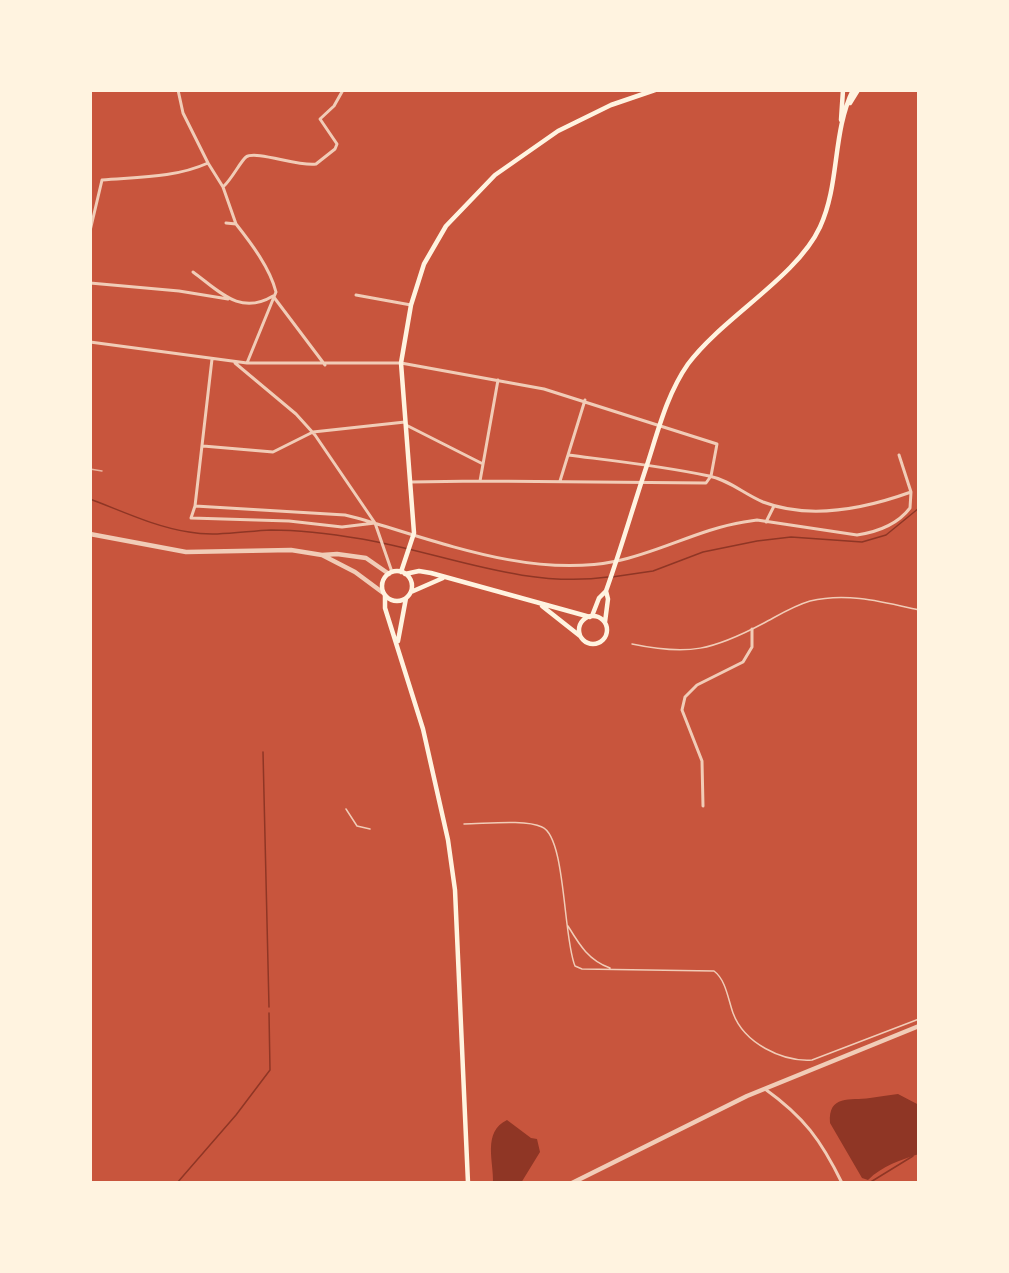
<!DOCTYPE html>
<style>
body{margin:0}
#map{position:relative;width:1009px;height:1273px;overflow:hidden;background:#c8553d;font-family:Overpass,sans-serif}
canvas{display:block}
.frame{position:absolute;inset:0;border:92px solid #fff3e0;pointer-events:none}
</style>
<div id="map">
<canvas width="1009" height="1273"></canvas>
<div class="frame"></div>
</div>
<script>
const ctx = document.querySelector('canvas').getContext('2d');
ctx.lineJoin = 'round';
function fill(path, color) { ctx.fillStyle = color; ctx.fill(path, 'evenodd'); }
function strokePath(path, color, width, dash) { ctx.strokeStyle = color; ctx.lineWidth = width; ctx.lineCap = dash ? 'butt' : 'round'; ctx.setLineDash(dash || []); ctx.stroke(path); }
fill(new Path2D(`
 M898 1094 919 1105V1154C900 1160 882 1166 868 1180L862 1178 830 1123C828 1094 850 1101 870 1098 879 1097 888 1095 898 1094Z
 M507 1120 531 1138 537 1139 540 1152 521 1183H493C494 1162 482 1132 507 1120Z`), '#8f3625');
strokePath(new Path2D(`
 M90 499C122 511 155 527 189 532 215 537 245 531 271 530 301 530 332 534 362 539 443 553 524 589 608 577
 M612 577 653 571 703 552 757 541 791 537 862 542 886 535 919 508
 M263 752 269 1007
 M177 1183 236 1115 270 1070 269 1013
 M869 1183 913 1156`), '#8f3625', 1.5);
strokePath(new Path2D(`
 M632 644C689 656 713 650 764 623 779 615 793 606 810 601 847 592 883 602 919 610
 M346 809 357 826 370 829
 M464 824C484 824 525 819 542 827 566 837 563 938 575 966L582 969 714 971C726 980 728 999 733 1013 744 1043 782 1062 812 1060L919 1019
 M568 926C579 944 588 960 610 968`), '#f1ccb7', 1.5);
strokePath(new Path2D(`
 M178 90 183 113 208 163
 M226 223 236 224C251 243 270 268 276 292L247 363
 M236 224 223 187C232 179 240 162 246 157 256 150 299 167 316 164L335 149 337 144 320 119 334 106 343 90
 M90 231 102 180C137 177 175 178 208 163L223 187
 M193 272C219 291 240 316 273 296L325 365
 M90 283 179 291 228 299
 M356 295 411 305
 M90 342 247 363H401L544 389 717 444 711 476 706 483 480 481
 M235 363 296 414 315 435 375 523 392 572
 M406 425 483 464
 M203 446 273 452 313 432 405 422
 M568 455C615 461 663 466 709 476 729 480 744 494 763 502 810 520 864 509 911 492
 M560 481 585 400
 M411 482 480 481 498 380
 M195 506 212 359
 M766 522 774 506
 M375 523 342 527 289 521 191 518 195 506 345 515 357 518C438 541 531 579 617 561 660 552 700 529 744 522L757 520 857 535C877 532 897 525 910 508L911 492 899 455
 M703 806 702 761 682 710 685 697 697 685 743 662 752 647V629
 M765 1089C804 1117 821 1140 842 1183`), '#f1ccb7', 3);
strokePath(new Path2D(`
 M90 534 186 552 291 550 322 555 337 554 366 558 389 574
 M322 555 355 572 382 592
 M572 1183 747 1096 919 1026`), '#f1ccb7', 4.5);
strokePath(new Path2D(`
 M850 103 858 90
 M841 120 843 90
 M382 586a15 15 0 1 1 30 0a15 15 0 1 1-30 0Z
 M401 572 414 533 401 363 411 305 424 264 446 226 495 175 558 131 611 105 655 90
 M405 574 419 571 431 573 590 617
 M411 592 443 578
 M385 596V608L423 729 448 840 455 890 468 1183
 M542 606 580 636
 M592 616 599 598 606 591C621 549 633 507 647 465 658 431 667 394 688 364 723 317 797 277 820 227 840 184 832 133 853 90
 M579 630a14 14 0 1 1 28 0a14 14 0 1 1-28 0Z
 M605 622 608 599 606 591
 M398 641 406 598`), '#fff3e0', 4.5);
strokePath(new Path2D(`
 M90 469 102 471`), '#e9b49f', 1.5);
</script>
